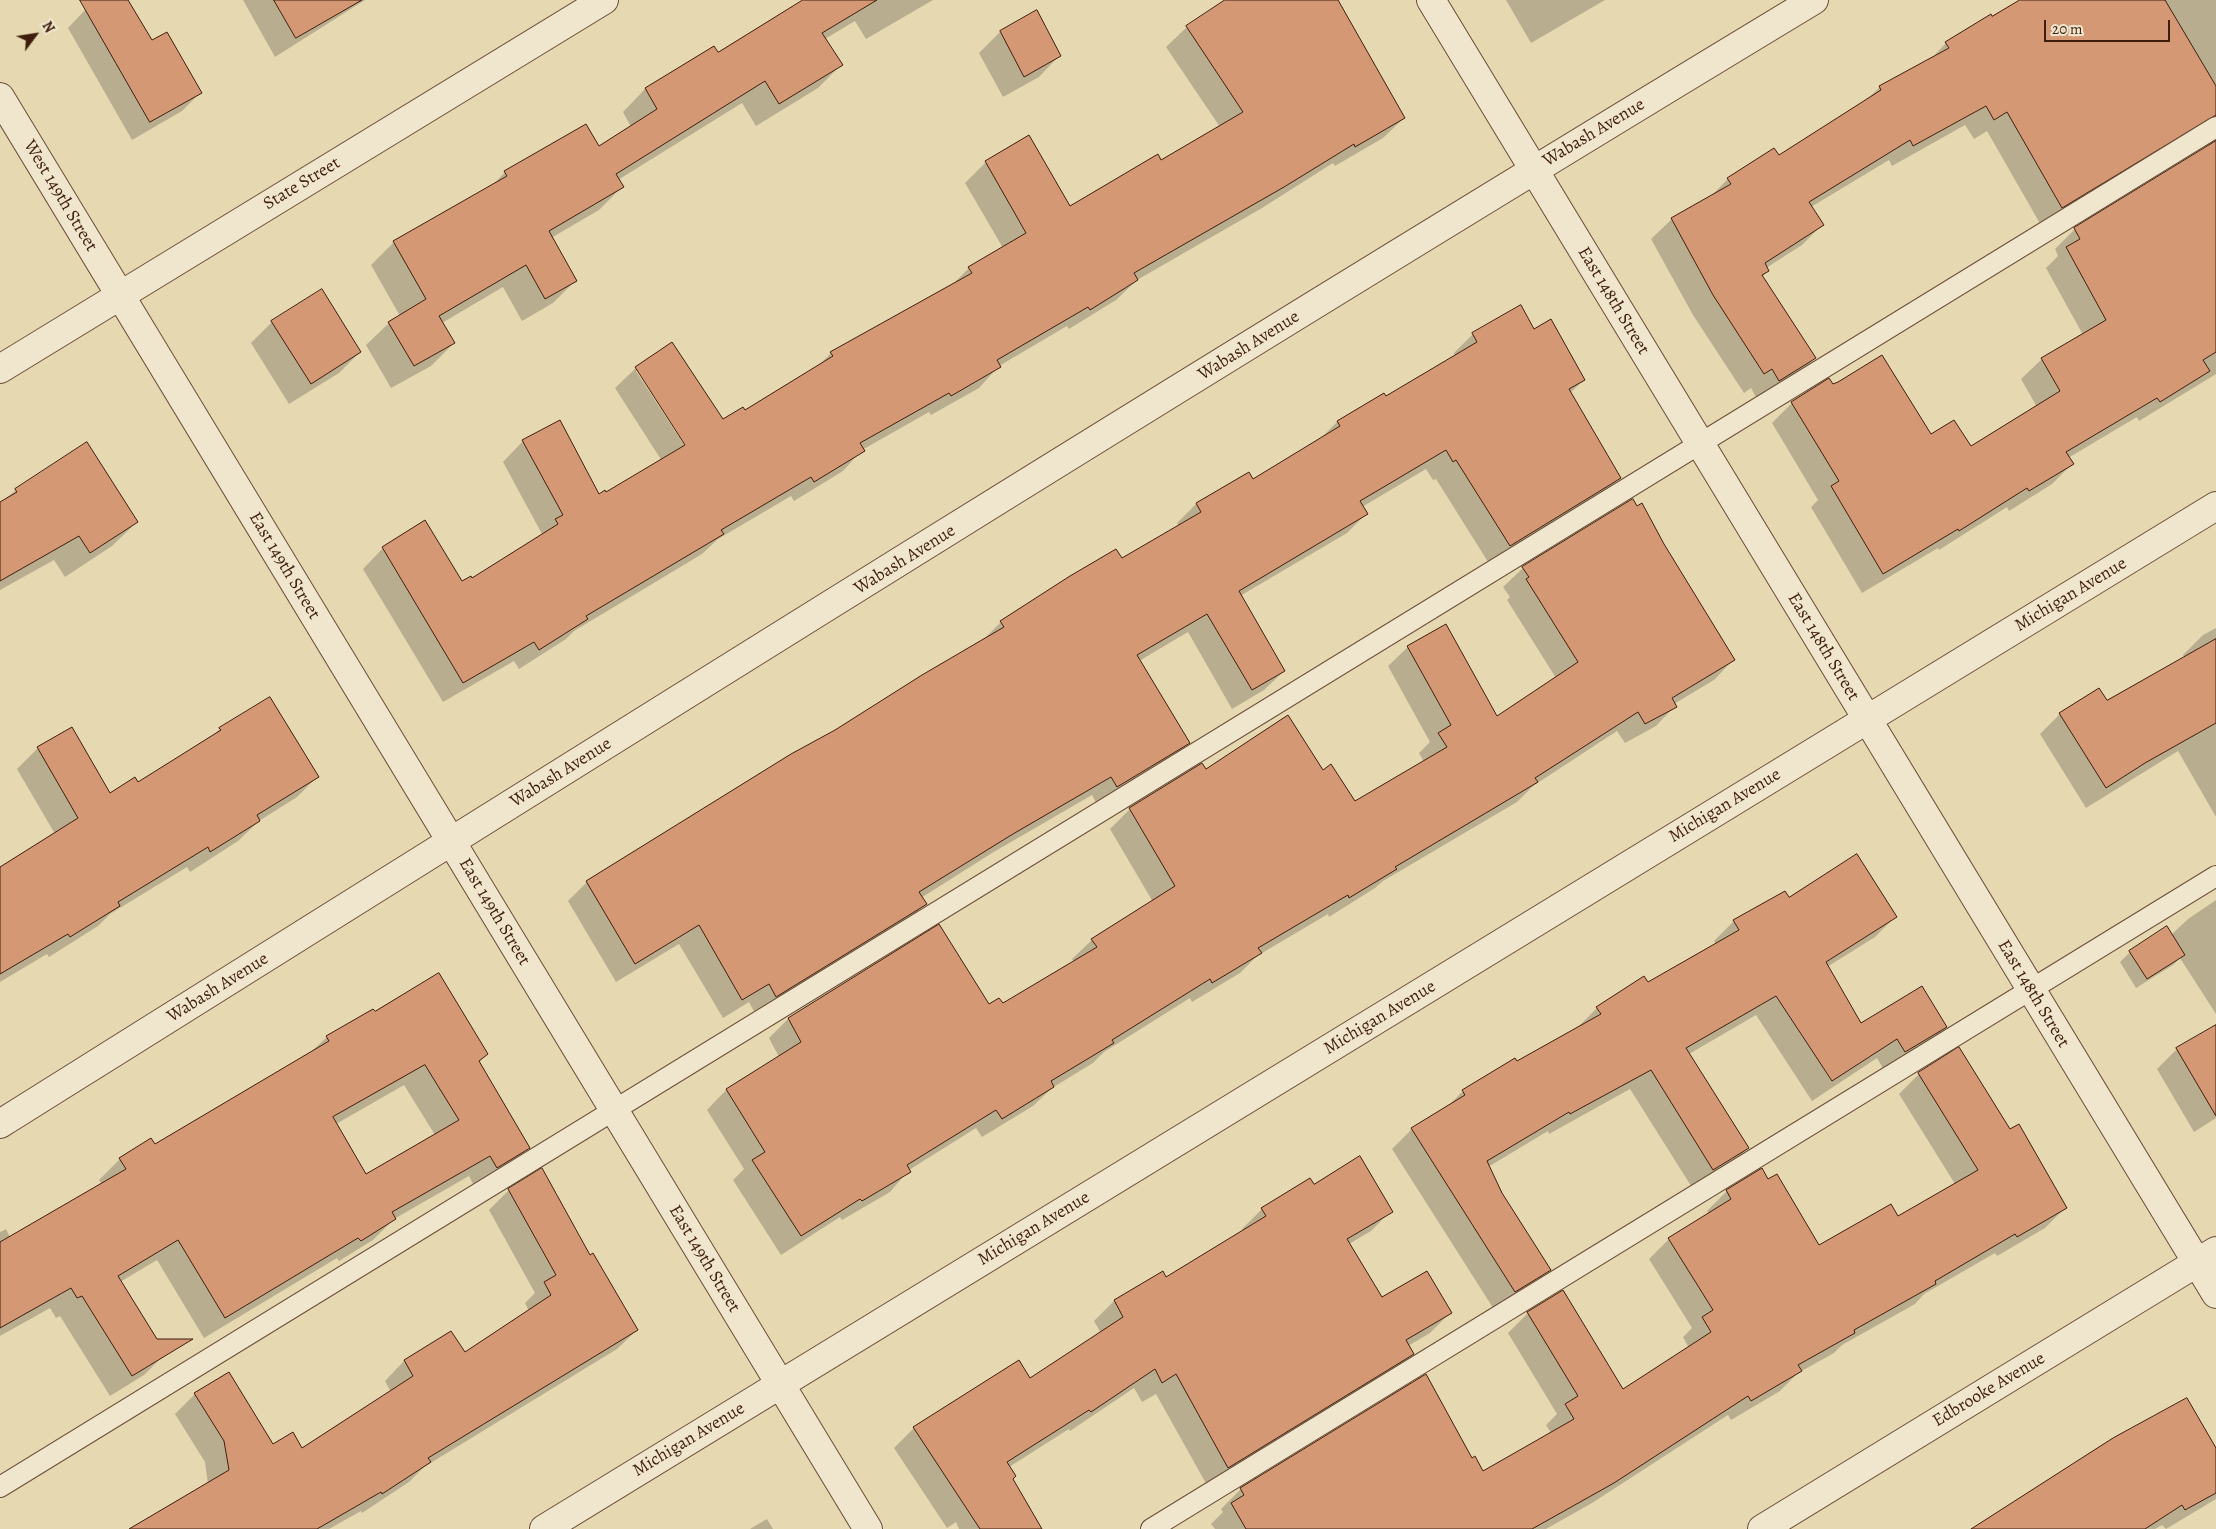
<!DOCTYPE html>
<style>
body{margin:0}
#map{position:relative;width:2216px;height:1529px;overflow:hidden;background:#e6d9b2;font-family:Alegreya,serif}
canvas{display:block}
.north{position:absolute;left:10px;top:10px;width:50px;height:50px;-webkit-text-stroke:4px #efe6cd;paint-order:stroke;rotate:59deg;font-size:14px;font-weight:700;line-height:20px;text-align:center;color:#401e0e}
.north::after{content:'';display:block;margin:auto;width:18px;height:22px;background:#401e0e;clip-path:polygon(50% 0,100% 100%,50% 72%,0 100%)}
.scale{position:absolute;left:2044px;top:20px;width:126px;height:22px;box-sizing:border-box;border:2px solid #401e0e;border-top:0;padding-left:6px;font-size:15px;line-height:18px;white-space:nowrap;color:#401e0e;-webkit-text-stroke:4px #efe6cd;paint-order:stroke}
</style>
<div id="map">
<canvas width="2216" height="1529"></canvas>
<div class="north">N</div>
<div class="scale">20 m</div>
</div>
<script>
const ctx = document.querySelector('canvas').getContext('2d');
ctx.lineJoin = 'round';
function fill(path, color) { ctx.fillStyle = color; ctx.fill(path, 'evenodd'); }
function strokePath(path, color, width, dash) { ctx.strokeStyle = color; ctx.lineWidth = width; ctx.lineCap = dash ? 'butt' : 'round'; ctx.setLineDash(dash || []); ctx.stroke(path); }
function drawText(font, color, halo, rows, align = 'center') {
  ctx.font = font + ' Alegreya,serif'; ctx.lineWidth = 4; ctx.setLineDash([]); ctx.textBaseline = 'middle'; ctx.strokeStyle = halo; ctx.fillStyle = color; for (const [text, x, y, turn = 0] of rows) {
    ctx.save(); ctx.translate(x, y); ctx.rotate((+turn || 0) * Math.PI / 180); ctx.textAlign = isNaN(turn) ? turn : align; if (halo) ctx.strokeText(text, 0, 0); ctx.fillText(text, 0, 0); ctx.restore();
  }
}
fill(new Path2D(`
 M102 0H126L152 42 200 93 182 111 132 140 68 28 86 9Z
 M243 0H365L275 57Z
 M805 0H933L866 39 855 21 825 39 841 65 818 88 756 126 742 103 618 180 622 187 599 210 551 238 576 280 553 303 522 321 503 287 442 323 454 343 431 366 391 388 366 345 389 323 400 316 371 265 394 242 492 186 505 172 599 147 631 127 623 112 645 89 713 47 717 54Z
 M1234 0H1336L1404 118 1383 138 1335 166 1333 163 1262 208 1137 280 1116 300 1069 329 1067 326 999 366 979 388 931 415 929 412 862 450 843 471 794 501 791 496 718 539 702 554 574 631 566 639 519 669 514 661 443 702 363 569 383 548 462 582 472 579 542 534 503 462 523 441 599 495 606 494 662 461 615 388 636 368 723 420 745 412 816 368 831 353 950 287 969 268 1003 248 965 183 986 162 1028 137 1070 208 1160 161 1220 127 1166 47 1187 27ZM636 371H639L690 450 688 451Z
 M1506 0H1605L1531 43Z
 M2022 0H2216V374L2139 421 2137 417 2068 458 2072 464 2052 484 2009 511 2007 507 1939 550 1938 548 1862 593 1811 507 1818 500 1772 423 1792 403 1832 385 1931 436 1970 448 2037 407 2021 379 2042 359 2083 335 2046 268 2058 256 2055 249 2075 229 2208 147 2206 141 2042 227 1987 131 1974 139 1965 125 1892 166 1889 160 1811 207 1822 225 1802 245 1766 268 1768 271 1762 277 1815 358 1795 378 1758 401 1751 388 1744 393 1693 315 1651 239 1672 219 1708 199 1728 179 1779 157 1862 104 1880 87 1931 59 1946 43Z
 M1000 32 1059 56 1039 77 1003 97 979 53Z
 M272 322 360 352 339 373 289 404 251 343Z
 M1534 331 1584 380 1570 393 1619 478 1600 498 1490 565 1436 479 1433 480 1426 469 1362 507 1366 514 1347 533 1240 596 1284 671 1264 690 1232 709 1188 632 1139 661 1188 743 1169 762 1098 806 1092 795 992 853 921 898 925 904 906 923 756 1015 749 1002 723 1018 679 944 616 982 568 901 587 882 982 641 1001 622 1121 560 1179 526 1177 523 1196 504 1253 481 1320 439 1337 422 1383 395 1385 398 1455 357 1454 353 1473 334Z
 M16 490 137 522 112 546 65 577 54 560 0 590V503Z
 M1663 545 1733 660 1714 680 1674 704 1675 706 1656 726 1625 743 1617 731 1533 786 1517 802 1383 881 1375 888 1329 917 1328 914 1257 956 1240 973 1192 1002 1190 998 1104 1052 1093 1063 1052 1088 1033 1106 982 1137 976 1128 909 1170 890 1192 842 1220 840 1217 781 1255 733 1180 744 1169 707 1110 726 1090 779 1057 769 1038 788 1019 1002 1005 1074 962 1072 959 1092 940 1153 902 1110 829 1130 809 1205 771H1323L1354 803 1424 762 1419 753 1430 742 1388 666 1408 647 1496 718 1556 678 1507 600 1510 597 1503 587 1523 568Z
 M2216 628V817L2178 751 2086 808 2040 734 2060 714 2106 702 2185 658 2183 655 2203 635Z
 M220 729 317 777 297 797 259 821 238 841 190 872 187 867 110 914 98 926 49 957 47 954 0 982V869L55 834 17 769 38 748 110 794 138 784 209 739Z
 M1788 899 1895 917 1875 937 1827 967 1861 1025 1946 1027 1926 1047 1885 1072 1877 1058 1812 1101 1756 1015 1689 1054 1748 1148 1728 1168 1693 1189 1630 1089 1549 1134 1548 1131 1488 1167 1501 1193 1549 1270 1529 1290 1495 1311 1392 1149 1412 1129 1446 1108 1463 1091 1577 1028 1597 1008 1647 984 1716 944 1714 941 1734 921Z
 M2216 900V1014L2180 958 2173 965 2136 988 2120 962 2130 952 2171 935 2188 919Z
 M2216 1026V1118L2194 1132 2157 1069 2177 1049Z
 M327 1037 487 1054 479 1062 529 1147 508 1168 475 1188 469 1176 394 1219 373 1240 339 1261 337 1258 204 1338 157 1260 120 1282 165 1354 144 1375 110 1396 60 1316 56 1318 50 1308 0 1336V1232L6 1229 10 1237 102 1184 99 1180 120 1159 154 1145 311 1052ZM404 1085 435 1135 365 1175 336 1124Z
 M1919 1074 2010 1130 2065 1208 2045 1228 1997 1256 1995 1253 1924 1294 1915 1304 1842 1345 1834 1353 1798 1373 1780 1391 1731 1420 1728 1415 1592 1503 1546 1529H1215L1211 1524 1223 1512 1221 1509 1241 1489 1472 1459 1483 1472 1551 1433 1546 1425 1557 1414 1508 1333 1528 1313 1623 1390 1689 1348 1683 1337 1692 1328 1649 1259 1669 1239 1709 1214 1707 1211 1727 1191 1761 1170 1819 1246 1898 1217 1955 1184 1899 1094Z
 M1309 1180 1313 1186 1391 1211 1371 1231 1349 1244 1382 1299 1450 1313 1430 1333 1408 1346 1413 1354 1393 1374 1208 1487 1156 1394 1142 1402 1134 1388 1070 1431 1069 1429 1009 1467 1012 1479 1039 1529H959L956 1522 947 1528 894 1448 914 1428 1030 1380 1101 1333 1094 1321 1114 1301 1162 1273 1166 1279 1243 1232 1242 1229 1262 1209Z
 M509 1190 637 1330 617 1349 424 1467 409 1482 362 1513 361 1511 329 1529H131L208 1484 205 1462 175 1414 195 1394 272 1445 302 1450 391 1392 385 1381 404 1361 451 1332 464 1354 529 1311 525 1303 535 1293 489 1210Z
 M2216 1450V1499L2166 1529 2162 1525 2155 1529H1969Z
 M767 1519 773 1529H750Z`), '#0003');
const building = new Path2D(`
 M80 0H128L152 40 167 32 202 93 150 122Z
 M274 0H362L296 38Z
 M803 0H877L822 33 843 65 779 104 765 81 616 174 624 187 549 231 577 281 545 299 526 265 439 316 455 343 414 366 388 322 426 299 393 241 507 176 504 171 586 124 599 146 657 109 645 88 714 46 718 52Z
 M1225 0H1338L1405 118 1355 147 1354 144 1284 187 1134 273 1138 280 1090 310 1088 307 997 360 1001 367 951 396 949 393 860 443 865 451 814 482 811 477 721 530 724 534 586 616 588 619 539 650 534 642 463 683 382 547 425 520 462 581 471 576 472 578 558 524 555 519 563 515 522 440 560 420 599 494 605 490 606 492 685 445 635 367 672 342 723 419 743 407 745 410 833 356 830 352 972 273 968 267 1026 233 985 161 1029 135 1070 206 1158 154 1161 160 1243 112 1186 26Z
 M2020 0H2165L2216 86V115L2062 208 2007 112 1994 120 1986 106 1913 146 1910 140 1809 202 1824 225 1765 263 1769 271 1762 275 1816 358 1779 381 1772 369 1764 374 1713 295 1671 218 1731 184 1727 178 1774 148 1779 155 1881 90 1879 86 1949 48 1945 42 1991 14 1992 16Z
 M1037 10 1061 56 1024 77 1000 31Z
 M2216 141V352L2203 360 2210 371 2160 402 2157 398 2066 452 2074 464 2029 491 2027 488 1959 531 1958 529 1883 574 1831 486 1839 481 1791 402 1829 378 1833 384 1838 382 1882 355 1931 434 1954 420 1971 446 2060 391 2041 358 2106 320 2066 247 2080 239 2074 228Z
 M322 289 361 352 311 384 271 321Z
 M1521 305 1534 329 1551 319 1585 380 1569 389 1621 478 1510 546 1456 460 1453 462 1446 450 1360 501 1368 514 1239 591 1285 671 1252 690 1207 614 1137 655 1190 743 1117 787 1111 777 1013 834 919 892 927 904 776 997 769 984 742 1000 699 925 635 964 586 881 791 754 835 730 922 675 1004 627 1000 621 1070 576 1116 549 1122 558 1201 512 1196 503 1249 472 1253 479 1340 426 1337 421 1384 393 1386 396 1477 342 1472 333Z
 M87 442 138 522 90 553 79 536 0 581V502L17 492 15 489Z
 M1633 499 1637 506 1642 503 1664 544 1735 660 1672 698 1677 707 1645 724 1638 712 1535 778 1538 782 1395 867 1397 869 1349 898 1348 895 1258 948 1262 953 1212 983 1210 979 1112 1040 1114 1043 1051 1081 1054 1087 1002 1119 996 1110 907 1165 911 1172 862 1201 860 1199 801 1236 752 1160 765 1152 726 1089 801 1042 788 1018 939 924 989 1004 999 998 1003 1003 1097 947 1091 939 1175 886 1129 808 1202 763 1206 769 1288 715 1323 770 1331 764 1355 801 1447 747 1438 733 1451 725 1407 646 1446 624 1497 716 1578 662 1526 579 1529 577 1522 567Z
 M2216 639V723L2145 763 2106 788 2059 713 2099 688 2107 700Z
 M270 697 319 777 257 815 260 821 210 852 208 847 118 902 120 906 70 937 68 934 0 974V867L78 818 37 747 72 727 110 793 135 777 138 782 221 730 219 728Z
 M1857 854 1897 917 1826 962 1861 1023 1922 986 1947 1027 1905 1052 1897 1039 1832 1081 1776 996 1686 1048 1749 1148 1713 1170 1651 1070 1570 1114 1569 1112 1487 1161 1502 1193 1551 1270 1515 1292 1411 1128 1465 1095 1462 1090 1515 1058 1517 1061 1601 1014 1596 1007 1644 976 1648 982 1739 930 1733 920 1785 891 1789 897Z
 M2167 926 2185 955 2147 979 2129 951Z
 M439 973 488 1054 479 1061 530 1148 497 1168 490 1156 392 1212 396 1219 361 1241 358 1238 225 1318 178 1240 118 1276 157 1339H193L132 1376 82 1296 77 1298 71 1288 0 1328V1242L126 1169 119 1158 151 1138 155 1144 329 1041 326 1036 373 1009 375 1011ZM425 1065 459 1120 366 1174 333 1117Z
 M2216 1025V1116L2176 1048Z
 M1959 1047 2010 1129 2019 1124 2067 1208 2017 1237 2015 1234 1935 1281 1936 1284 1854 1330 1855 1333 1798 1365 1802 1371 1751 1401 1748 1396 1614 1483 1532 1529H1246L1231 1503 1244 1495 1240 1488 1426 1374 1472 1458 1475 1456 1483 1471 1574 1419 1565 1404 1578 1396 1527 1312 1563 1290 1623 1389 1711 1332 1702 1317 1713 1310 1668 1238 1731 1199 1726 1190 1762 1168 1768 1179 1777 1174 1819 1245 1891 1204 1898 1216 1978 1170 1918 1073Z
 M1360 1156 1393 1212 1347 1239 1382 1297 1427 1271 1452 1313 1406 1340 1414 1354 1228 1468 1176 1374 1162 1383 1155 1369 1091 1412 1089 1410 1007 1462 1016 1476 1013 1479 1042 1529H980L913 1427 1019 1360 1030 1378 1123 1317 1114 1300 1163 1271 1166 1277 1266 1216 1261 1208 1310 1178 1314 1184Z
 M542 1168 590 1255 593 1253 638 1330 428 1458 431 1462 382 1494 381 1492 317 1529H129L229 1470 224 1441 194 1393 229 1372 273 1444 293 1432 302 1448 413 1376 404 1360 451 1331 465 1352 551 1295 544 1282 556 1275 508 1189Z
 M2187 1398 2216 1448V1493L2185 1510 2182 1505 2145 1529H1971L2113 1438Z`);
fill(building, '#d49874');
strokePath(building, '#401e0e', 1);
const service = new Path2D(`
 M0 1487 2216 127
 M1151 1529 2216 876`);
const minor = new Path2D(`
 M1431 0 2216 1294
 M0 97 868 1529
 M0 369 604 0
 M0 1124C603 746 1205 368 1814 0
 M544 1529 2216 506
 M1762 1529 2216 1251`);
strokePath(service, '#6a4d37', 22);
strokePath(minor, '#6a4d37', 30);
strokePath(service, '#efe6cd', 20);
strokePath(minor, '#efe6cd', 28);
drawText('18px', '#401e0e', '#efe6cd', [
 ["Wabash Avenue",1594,133,-31],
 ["State Street",302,184,-31],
 ["West 149th Street",60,196,59],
 ["East 148th Street",1613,301,59],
 ["Wabash Avenue",1249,346,-32],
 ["Wabash Avenue",905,560,-32],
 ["East 149th Street",284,566,59],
 ["Michigan Avenue",2071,595,-31],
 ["East 148th Street",1823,647,59],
 ["Wabash Avenue",561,773,-32],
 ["Michigan Avenue",1725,806,-31],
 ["East 149th Street",494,912,59],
 ["Wabash Avenue",218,988,-32],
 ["East 148th Street",2033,994,59],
 ["Michigan Avenue",1380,1018,-31],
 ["Michigan Avenue",1034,1229,-31],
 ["East 149th Street",704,1259,59],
 ["Edbrooke Avenue",1989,1390,-31],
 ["Michigan Avenue",689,1440,-31]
]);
</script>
